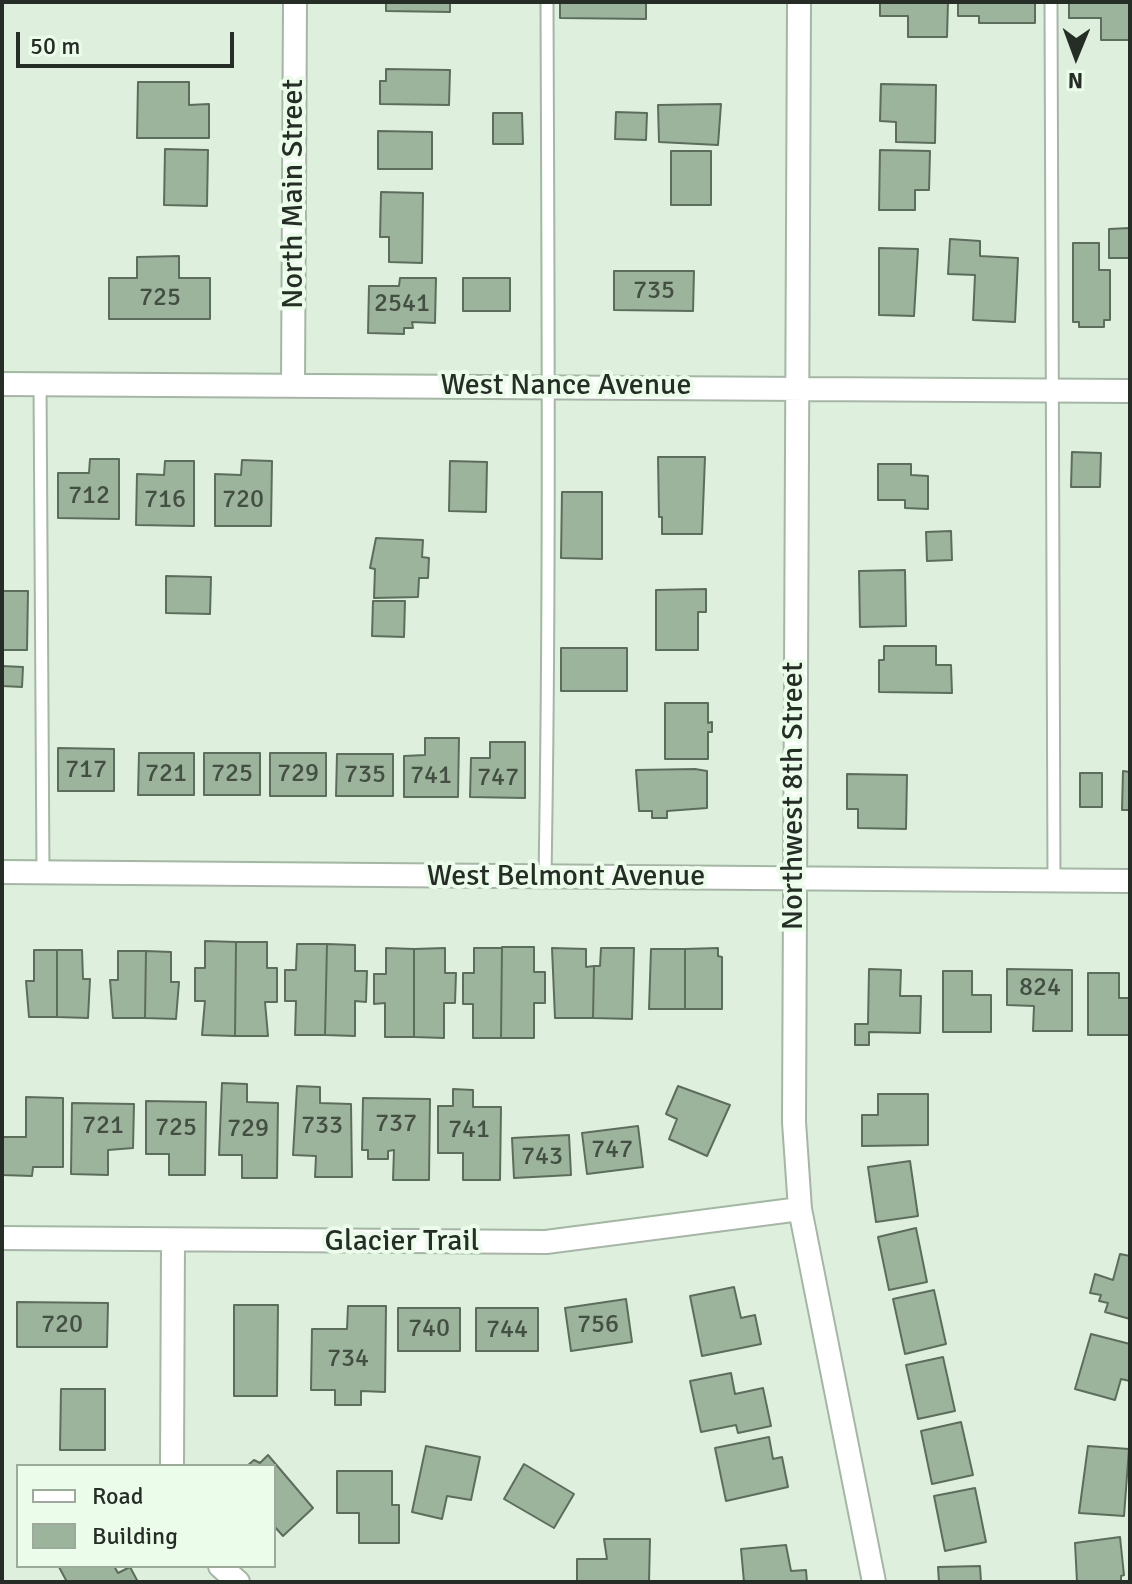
<!DOCTYPE html>
<style>
body{margin:0}
#map{position:relative;width:1132px;height:1584px;overflow:hidden;background:#def0dd;font-family:Signika,sans-serif}
canvas{display:block}
.frame{position:absolute;inset:0;border:4px solid #262d26;pointer-events:none}
.legend{position:absolute;left:16px;top:1464px;width:260px;height:104px;box-sizing:border-box;background:#ebfdea;border:2px solid #9caa9c;margin:0;padding:10px 14px;list-style:none;font-size:24px;color:#262d26}
.legend li{display:flex;align-items:center;gap:16px;height:40px}
.legend b{width:40px;border:2px solid #9caa9c}
.north{position:absolute;left:1036px;top:16px;width:80px;height:80px;-webkit-text-stroke:6px #ebfdea;paint-order:stroke;rotate:181deg;font-size:22px;font-weight:700;line-height:32px;text-align:center;color:#262d26}
.north::after{content:'';display:block;margin:auto;width:28px;height:36px;background:#262d26;clip-path:polygon(50% 0,100% 100%,50% 72%,0 100%)}
.scale{position:absolute;left:16px;top:32px;width:218px;height:36px;box-sizing:border-box;border:4px solid #262d26;border-top:0;padding-left:10px;font-size:24px;line-height:28px;white-space:nowrap;color:#262d26;-webkit-text-stroke:6px #ebfdea;paint-order:stroke}
</style>
<div id="map">
<canvas width="1132" height="1584"></canvas>
<div class="frame"></div>
<ul class="legend">
<li><b style="height:10px;background:#fff"></b>Road</li>
<li><b style="height:22px;background:#9cb49b"></b>Building</li>
</ul>
<div class="north">N</div>
<div class="scale">50 m</div>
</div>
<script>
const ctx = document.querySelector('canvas').getContext('2d');
ctx.lineJoin = 'round';
function fill(path, color) { ctx.fillStyle = color; ctx.fill(path, 'evenodd'); }
function strokePath(path, color, width, dash) { ctx.strokeStyle = color; ctx.lineWidth = width; ctx.lineCap = dash ? 'butt' : 'round'; ctx.setLineDash(dash || []); ctx.stroke(path); }
function drawText(font, color, halo, rows, align = 'center') {
  ctx.font = font + ' Signika,sans-serif'; ctx.lineWidth = 8; ctx.setLineDash([]); ctx.textBaseline = 'middle'; ctx.strokeStyle = halo; ctx.fillStyle = color; for (const [text, x, y, turn = 0] of rows) {
    ctx.save(); ctx.translate(x, y); ctx.rotate((+turn || 0) * Math.PI / 180); ctx.textAlign = isNaN(turn) ? turn : align; if (halo) ctx.strokeText(text, 0, 0); ctx.fillText(text, 0, 0); ctx.restore();
  }
}
const building = new Path2D(`
 M386 2H450V12L386 11Z
 M560 2H646V19L560 18Z
 M880 2H948L947 37H908V16H880Z
 M958 2H1035V23H979V16H958Z
 M1069 2H1130V40H1101V18H1069Z
 M386 69 450 70 449 105 380 104V81H386Z
 M138 82H189V105L209 104V138H137Z
 M881 84 936 85 935 143 896 142V122L880 121Z
 M721 104 718 145 659 142 658 105Z
 M616 112 647 113 646 140 615 139Z
 M493 113H522L523 144H493Z
 M378 131 432 132V169H378Z
 M165 149 208 150 207 206 164 205Z
 M880 150 930 151 929 190H915V210H879Z
 M671 151H711V205H671Z
 M381 192 423 193 422 263 389 262V237H380Z
 M1130 228V258H1109V229Z
 M950 239 980 241V256L1018 258 1015 322 973 320 975 275 948 274Z
 M1073 243H1099V270H1110V320H1104V327H1079V322H1073Z
 M879 248 918 249 914 316 879 315Z
 M179 256V278H210V319H109V278H137V257Z
 M614 271H694L693 311 614 310Z
 M400 278H436L435 323 412 322 413 328H404V334L368 333 369 286H399Z
 M463 278H510V311H463Z
 M1072 452 1101 453 1100 487H1071Z
 M658 457H705L702 534H662V517H659Z
 M90 459H119V519L58 518V473H89Z
 M242 460 272 461 271 526H215V474L241 475Z
 M165 461H194V526L136 525 137 474 164 475Z
 M450 461 487 462 486 512 449 511Z
 M878 464H911V475L928 476V509L905 508V500H878Z
 M562 492H602V559L561 558Z
 M951 531 952 560 927 561 926 532Z
 M376 538 423 540 422 557 429 558 428 578H419L418 597 374 598 375 569 370 568Z
 M905 570 906 626 860 627 859 571Z
 M166 576 211 577 210 614 166 613Z
 M706 589V612H698V650H656V590Z
 M2 591H28L27 650H2Z
 M373 601H405L404 637 372 636Z
 M884 646H936V665H951L952 693 879 692V660H884Z
 M561 648H627V691H561Z
 M2 666 23 667 22 687 2 686Z
 M665 703H708V723L712 722V732H708V759H665Z
 M425 738H459L458 797H404V756L425 755Z
 M490 742H525V798L470 797 471 758H490Z
 M58 748 114 749V791H58Z
 M139 753H194V795H138Z
 M204 753H260V795H204Z
 M270 753H326V796H270Z
 M337 754H393V796H336Z
 M695 769 707 771V808L667 811V818H652V811H639L636 770Z
 M1123 771 1130 772V810H1122Z
 M1080 773H1102V807H1080Z
 M847 774 907 775 906 829 858 828V809H847Z
 M205 941 236 942 235 1036 202 1035 205 1001H195V968H205Z
 M236 942H267V968H277V1002H265L268 1036H235Z
 M297 944H327L325 1035H295L296 1001H285V970H296Z
 M327 944 355 945V971H367L366 1002 355 1001V1036L325 1035Z
 M502 947H534V972H545V1003H534V1038H501Z
 M386 948 414 949V1037H385V1003L374 1004V974H386Z
 M445 948V973H456L455 1003H444V1038L414 1037V949Z
 M474 948H502L501 1038H473V1004H463V973H474Z
 M552 948 586 949V967L594 966 593 1018H555Z
 M601 948H634L632 1019 593 1018 594 966H600Z
 M718 948V956L722 957V1009H685V949Z
 M651 949H685V1009H649Z
 M34 950H57V1017H29L26 981H34Z
 M57 950H82L83 979H90L88 1018 57 1017Z
 M118 951H146L145 1018H113L110 980H118Z
 M146 951 171 952V982H179L176 1019 145 1018Z
 M869 969 901 970 900 996H921L920 1033 869 1032V1045H855V1024H868Z
 M1007 969 1072 970V1031H1033L1034 1006 1007 1005Z
 M943 971H972V995H991V1032H943Z
 M1088 973H1119V998H1130V1035H1088Z
 M222 1083 247 1084V1102L278 1103 277 1178H242V1155H219Z
 M297 1086 320 1087V1103L351 1104 352 1177H315L316 1156 293 1155Z
 M678 1086 730 1105 707 1156 669 1139 677 1119 666 1114Z
 M453 1089 473 1090V1107H501L500 1180H463V1153H438V1106H453Z
 M878 1094H928V1145L862 1146V1115H878Z
 M26 1097 63 1098V1167H33L32 1176 2 1175V1137H26Z
 M363 1098 430 1099 429 1180H393L394 1150 388 1151V1159H368V1150H362Z
 M146 1101 206 1102 205 1175H169V1154H146Z
 M72 1103 134 1104 133 1148 108 1150V1175L71 1174Z
 M638 1126 643 1167 587 1174 582 1133Z
 M569 1135 571 1175 514 1178 512 1138Z
 M910 1161 918 1216 876 1222 868 1167Z
 M916 1228 927 1282 889 1290 878 1237Z
 M1120 1254 1130 1256V1319L1105 1312 1108 1303 1099 1301 1101 1295 1090 1293 1095 1274 1113 1280Z
 M734 1287 741 1318 755 1315 761 1344 702 1356 690 1296Z
 M934 1290 946 1344 905 1354 893 1299Z
 M626 1299 632 1342 571 1351 565 1308Z
 M17 1302 108 1303 107 1347H17Z
 M234 1305H278L277 1396H234Z
 M348 1306H386L385 1392 361 1391V1405H335V1390H311L312 1329H347Z
 M398 1308H460V1351H398Z
 M476 1308H538V1351H476Z
 M1091 1334 1130 1344V1381L1121 1379 1115 1400 1075 1389Z
 M943 1357 955 1411 918 1419 906 1365Z
 M731 1373 735 1394 763 1388 771 1426 738 1433 736 1425 701 1432 690 1381Z
 M61 1389H105V1450H60Z
 M961 1422 973 1475 932 1484 921 1431Z
 M769 1437 773 1459 782 1457 788 1487 726 1501 715 1448Z
 M426 1446 480 1457 471 1500 447 1496 442 1519 412 1512Z
 M1088 1446 1129 1449 1124 1516 1079 1513Z
 M268 1455 313 1508 283 1536 274 1526V1466H247L254 1460 260 1463Z
 M524 1464 574 1494 554 1528 504 1499Z
 M337 1471H392V1505H399V1543H359V1513H337Z
 M975 1488 986 1542 945 1551 934 1496Z
 M1120 1537 1124 1575 1121 1576V1582H1077L1075 1543Z
 M604 1539H650L649 1582H577V1559H607Z
 M786 1545 791 1571 806 1570 807 1582H744L741 1549Z
 M114 1566 118 1573 130 1567 138 1582H67L59 1567Z
 M980 1566 981 1582H939L938 1567Z`);
fill(building, '#9cb49b');
strokePath(building, '#5d6d5c', 2);
const lane = new Path2D(`
 M1051 2 1054 880
 M40 384 43 873
 M545 877C550 585 548 294 547 2`);
const street = new Path2D(`
 M799 2 794 1122 800 1209 874 1582
 M2 384 1130 391
 M293 385 295 2
 M2 872 1130 881
 M2 1238 546 1242 800 1209
 M172 1466 173 1240
 M220 1566 238 1582`);
strokePath(lane, '#a4b6a4', 15);
strokePath(street, '#a4b6a4', 26);
strokePath(lane, '#fff', 11);
strokePath(street, '#fff', 22);
drawText('26px', '#444f43', null, [
 ["735",654,291],
 ["725",160,298],
 ["2541",402,304],
 ["712",89,496],
 ["716",165,500],
 ["720",243,500],
 ["717",86,770],
 ["721",166,774],
 ["725",232,774],
 ["729",298,774],
 ["735",365,775],
 ["741",431,776],
 ["747",498,778],
 ["824",1040,988],
 ["737",396,1124],
 ["721",103,1126],
 ["733",322,1126],
 ["725",176,1128],
 ["729",248,1129],
 ["741",469,1130],
 ["747",612,1150],
 ["743",542,1157],
 ["720",62,1325],
 ["756",598,1325],
 ["740",429,1329],
 ["744",507,1330],
 ["734",348,1359]
]);
drawText('30px', '#262d26', '#ebfdea', [
 ["North Main Street",294,194,-90],
 ["West Nance Avenue",566,386],
 ["Northwest 8th Street",794,796,-90],
 ["West Belmont Avenue",566,877],
 ["Glacier Trail",402,1242]
]);
</script>
